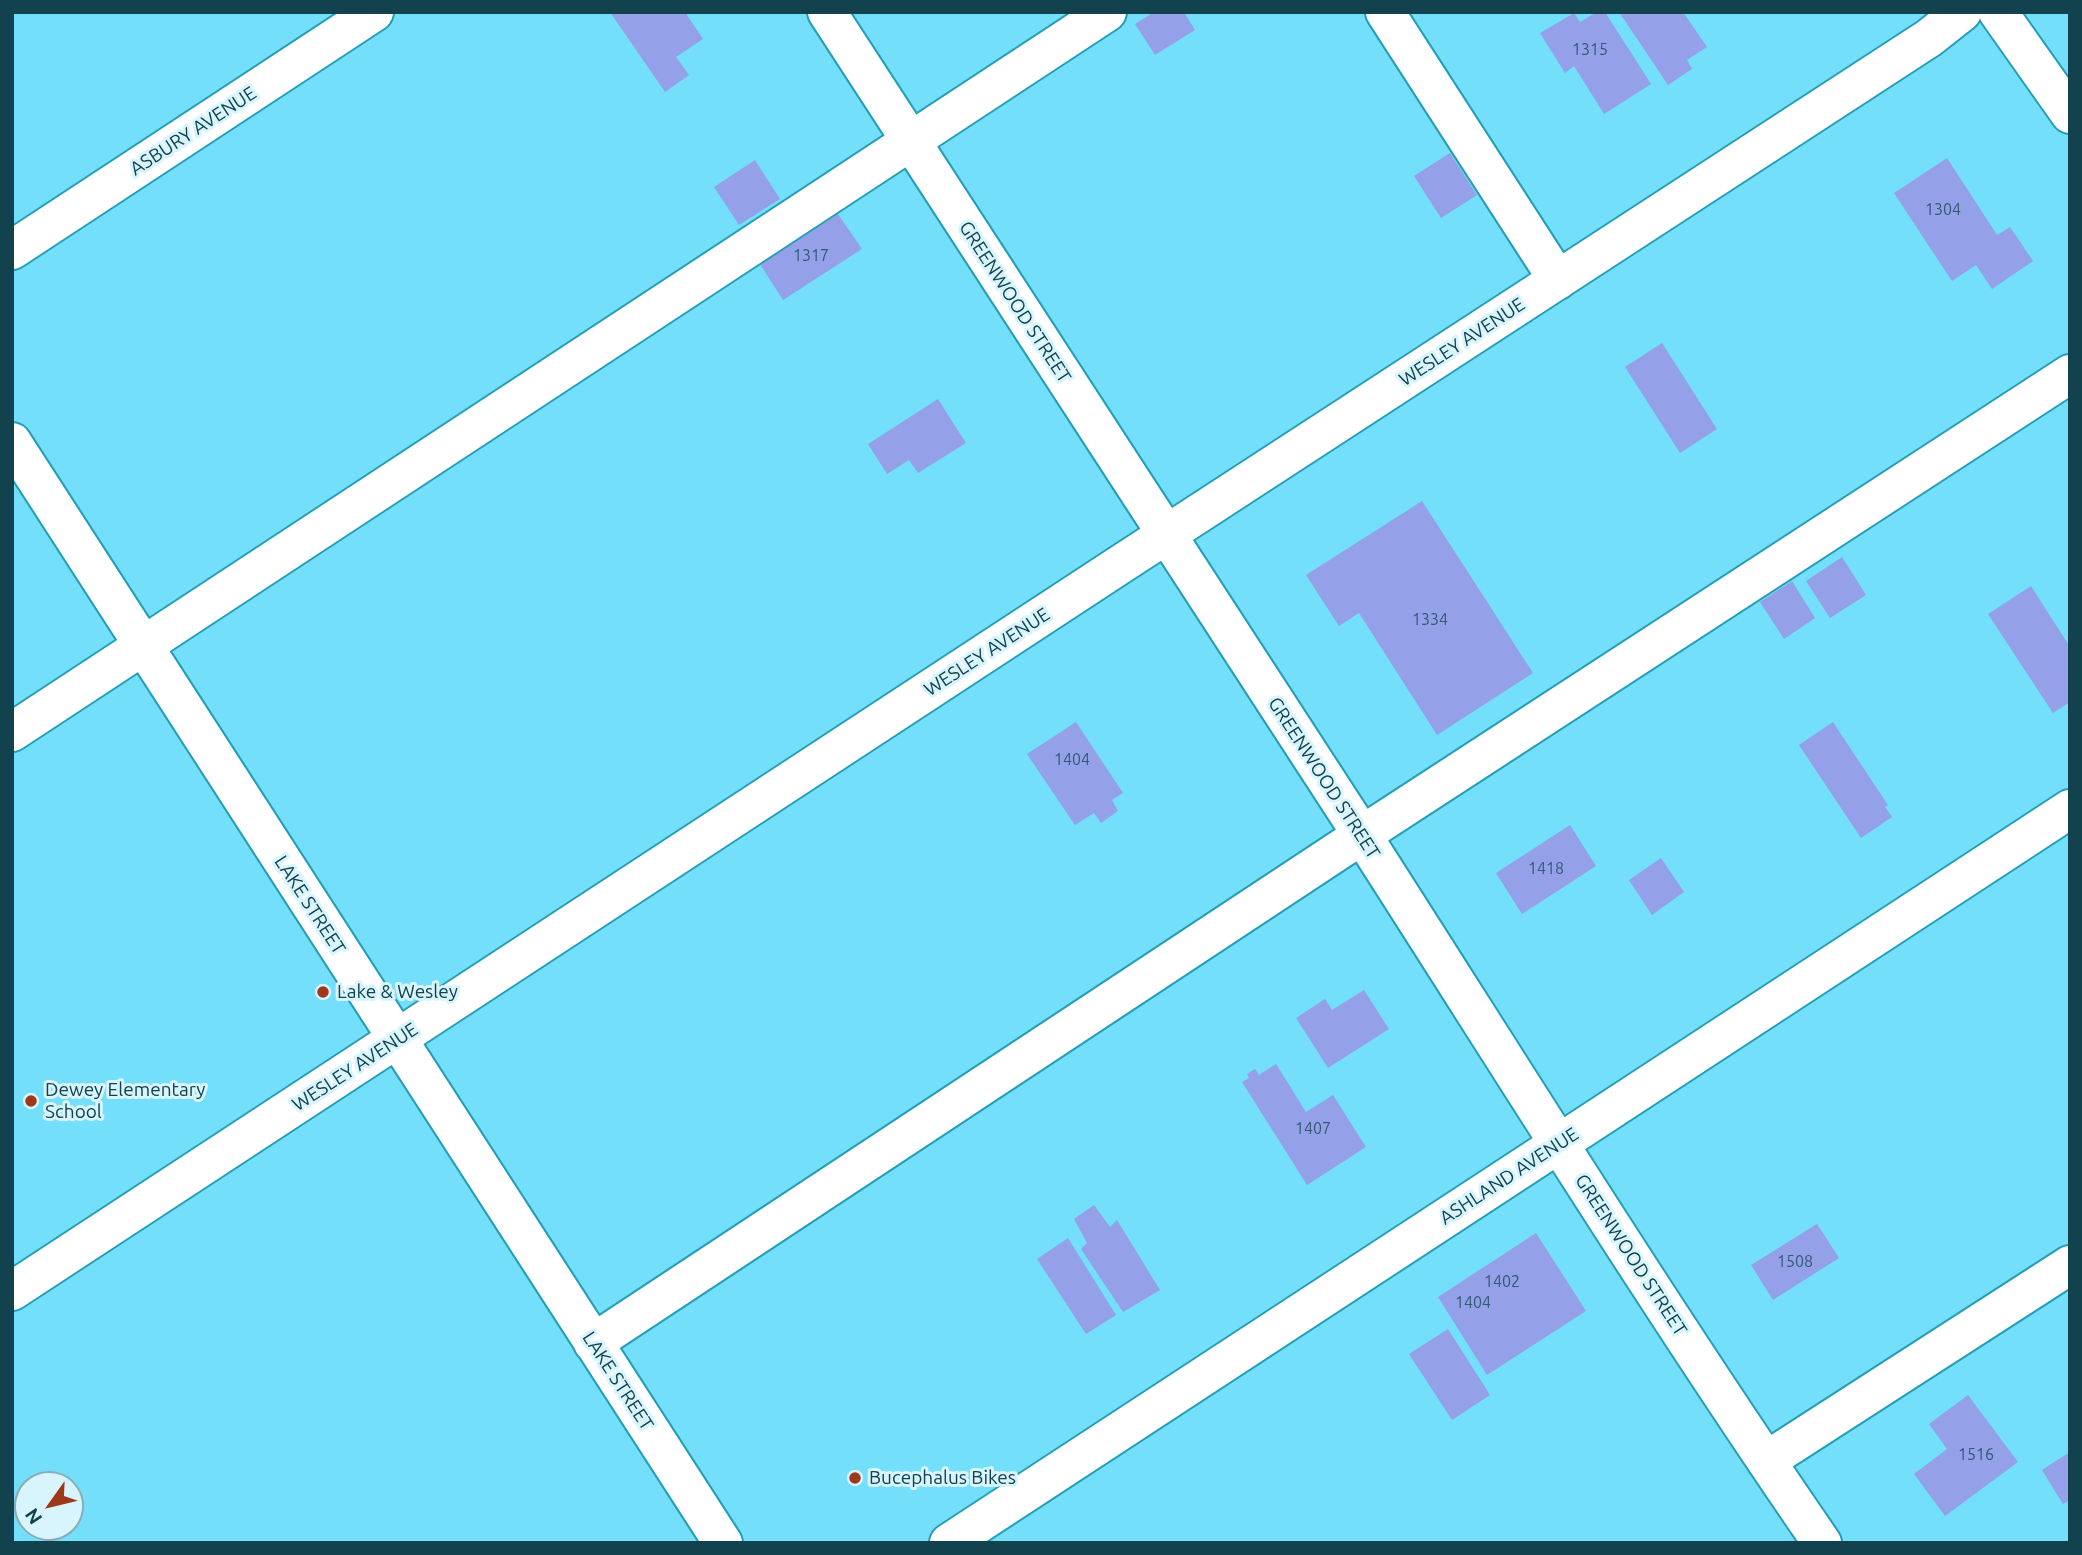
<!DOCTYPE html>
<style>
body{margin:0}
#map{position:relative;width:2082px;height:1555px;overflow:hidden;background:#73dffb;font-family:Ubuntu,sans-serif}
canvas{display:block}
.frame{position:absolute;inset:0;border:14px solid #12424d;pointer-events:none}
.north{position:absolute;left:14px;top:1471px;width:70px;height:70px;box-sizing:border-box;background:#d8f5fd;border:2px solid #89adb7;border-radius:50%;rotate:236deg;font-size:19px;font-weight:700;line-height:28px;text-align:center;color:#12424d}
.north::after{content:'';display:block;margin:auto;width:24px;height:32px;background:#9f3719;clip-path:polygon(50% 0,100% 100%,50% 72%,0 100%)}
</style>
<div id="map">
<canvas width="2082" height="1555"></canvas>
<div class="frame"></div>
<div class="north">N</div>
</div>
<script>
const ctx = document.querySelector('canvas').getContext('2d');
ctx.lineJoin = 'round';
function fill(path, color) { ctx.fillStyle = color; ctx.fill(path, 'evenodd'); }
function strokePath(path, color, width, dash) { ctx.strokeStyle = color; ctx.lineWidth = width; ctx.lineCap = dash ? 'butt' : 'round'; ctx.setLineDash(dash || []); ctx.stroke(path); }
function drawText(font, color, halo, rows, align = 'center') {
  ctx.font = font + ' Ubuntu,sans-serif'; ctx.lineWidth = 6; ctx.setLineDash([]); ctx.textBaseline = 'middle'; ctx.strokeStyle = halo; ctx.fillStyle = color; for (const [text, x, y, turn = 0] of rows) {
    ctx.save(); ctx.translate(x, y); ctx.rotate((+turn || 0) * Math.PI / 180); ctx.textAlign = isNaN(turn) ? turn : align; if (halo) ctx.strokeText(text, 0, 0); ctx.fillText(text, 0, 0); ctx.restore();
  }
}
fill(new Path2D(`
 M610 12H685L703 39 676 57 689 75 665 92Z
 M1154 12H1184L1195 30 1155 55 1135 24Z
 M1597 12H1605L1651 84 1604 114 1574 66 1565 73 1540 33 1574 13 1580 22Z
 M1619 12H1683L1707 47 1687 60 1692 69 1668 85Z
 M1450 153 1477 195 1441 218 1414 176Z
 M1947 158 1997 235 2010 227 2033 261 1992 289 1976 265 1952 281 1894 193Z
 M755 160 780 199 739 225 714 187Z
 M838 214 862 249 783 300 760 264Z
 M1662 343 1717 429 1680 453 1625 367Z
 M938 399 966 443 918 473 909 460 887 474 868 444Z
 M1422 501 1533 673 1437 735 1359 613 1339 626 1306 575Z
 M1842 557 1866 595 1830 618 1806 581Z
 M1792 581 1815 618 1784 639 1760 602Z
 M2031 586 2070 647V702L2053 713 1988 614Z
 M1076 722 1123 793 1112 800 1118 811 1101 823 1094 813 1075 825 1027 754Z
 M1833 722 1888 805 1885 807 1892 817 1861 838 1799 745Z
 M1570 825 1596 866 1522 914 1496 873Z
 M1661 858 1684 892 1652 915 1629 880Z
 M1364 990 1389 1029 1328 1068 1296 1018 1325 999 1332 1010Z
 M1276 1064 1306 1112 1333 1095 1366 1147 1307 1185 1242 1082 1249 1078 1247 1074 1255 1069 1259 1075Z
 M1094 1205 1110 1227 1117 1220 1160 1290 1123 1312 1081 1249 1087 1243 1074 1219Z
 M1817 1224 1839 1258 1773 1300 1751 1265Z
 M1536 1233 1586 1311 1487 1375 1438 1297Z
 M1068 1238 1116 1315 1086 1334 1037 1259Z
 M1448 1329 1490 1395 1452 1420 1409 1354Z
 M1968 1395 2018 1462 1945 1516 1914 1474 1947 1449 1929 1424Z
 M2070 1452V1500L2063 1504 2042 1470Z`), '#94a0e8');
const minor = new Path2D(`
 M827 12C1005 287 1184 560 1362 835 1514 1072 1662 1311 1822 1543
 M1385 12 1558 280
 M12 442 723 1543
 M12 732 1107 12
 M12 1291 1118 566 1929 38 1962 12
 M593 1343 1362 835 2070 374
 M1766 1461 2070 1265
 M949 1543 2070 809`);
const major = new Path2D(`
 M1998 12 2070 114
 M12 250 374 12`);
strokePath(minor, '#249db7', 42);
strokePath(major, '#249db7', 42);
strokePath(minor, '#fff', 38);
strokePath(major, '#fff', 38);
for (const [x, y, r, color] of [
 [323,992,7,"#9f3719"],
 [31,1101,7,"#9f3719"],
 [855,1478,7,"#9f3719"]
]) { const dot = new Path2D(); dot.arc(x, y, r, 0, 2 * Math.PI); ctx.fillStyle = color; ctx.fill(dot); strokePath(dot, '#d8f5fd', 2.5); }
drawText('16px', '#325a74', null, [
 ["1315",1590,50],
 ["1304",1943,210],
 ["1317",811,256],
 ["1334",1430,620],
 ["1404",1072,760],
 ["1418",1546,869],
 ["1407",1313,1129],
 ["1508",1795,1262],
 ["1402",1502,1282],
 ["1404",1473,1303],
 ["1516",1976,1455]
]);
drawText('19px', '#12424d', '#d8f5fd', [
 ["ASBURY AVENUE",193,131,-33],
 ["GREENWOOD STREET",1015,302,57],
 ["WESLEY AVENUE",1462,342,-33],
 ["WESLEY AVENUE",987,652,-33],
 ["GREENWOOD STREET",1324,778,57],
 ["LAKE STREET",310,905,57],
 ["WESLEY AVENUE",355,1067,-33],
 ["ASHLAND AVENUE",1509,1176,-33],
 ["GREENWOOD STREET",1631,1255,57],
 ["LAKE STREET",618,1381,57]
]);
drawText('19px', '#12424d', '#d8f5fd', [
 ["Lake & Wesley",337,992],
 ["Dewey Elementary",45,1090],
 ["School",45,1112],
 ["Bucephalus Bikes",869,1478]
], 'left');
</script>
